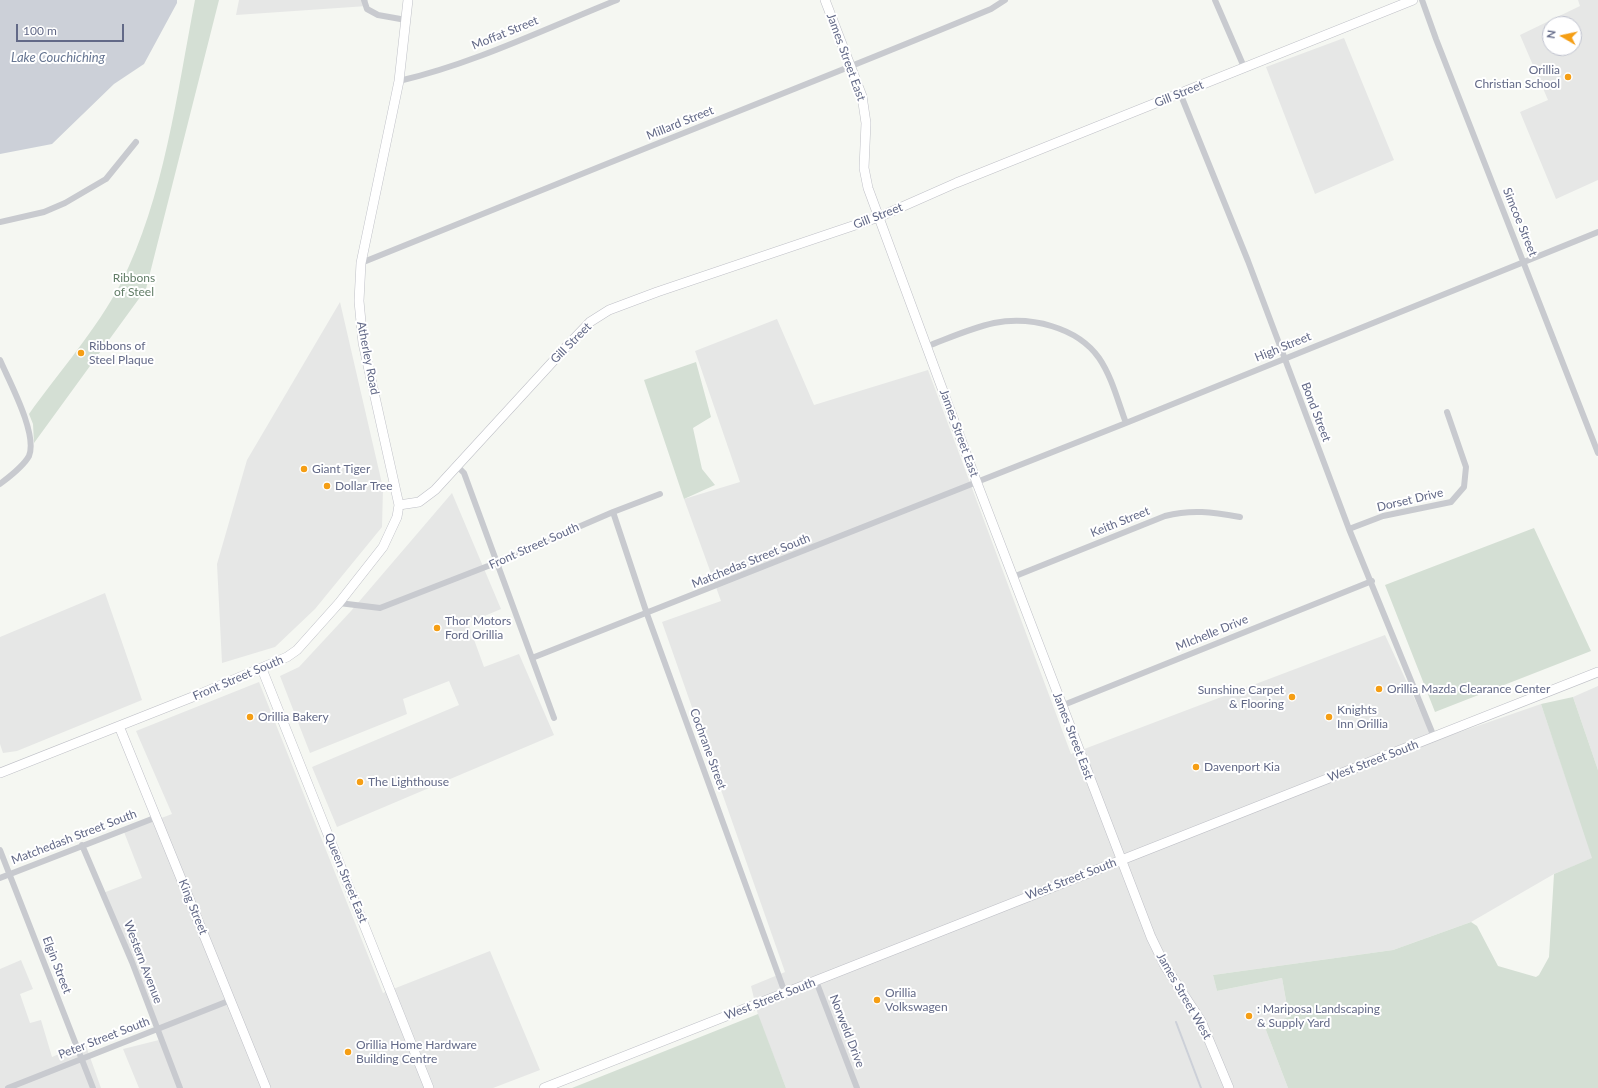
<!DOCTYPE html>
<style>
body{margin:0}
#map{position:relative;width:1598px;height:1088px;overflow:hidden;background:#f5f7f2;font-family:Lato,sans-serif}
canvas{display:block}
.north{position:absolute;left:1542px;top:16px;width:40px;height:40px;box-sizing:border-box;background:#fff;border:1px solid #c0c3cf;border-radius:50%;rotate:279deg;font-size:11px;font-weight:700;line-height:16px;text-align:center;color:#626987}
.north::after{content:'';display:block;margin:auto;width:14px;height:18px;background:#f59e14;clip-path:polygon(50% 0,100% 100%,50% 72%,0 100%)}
.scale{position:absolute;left:16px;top:24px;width:108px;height:18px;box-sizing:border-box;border:2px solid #626987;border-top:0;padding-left:5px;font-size:12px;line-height:14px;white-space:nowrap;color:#626987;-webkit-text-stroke:3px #fff;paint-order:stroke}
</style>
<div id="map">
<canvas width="1598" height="1088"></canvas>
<div class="north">N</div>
<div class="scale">100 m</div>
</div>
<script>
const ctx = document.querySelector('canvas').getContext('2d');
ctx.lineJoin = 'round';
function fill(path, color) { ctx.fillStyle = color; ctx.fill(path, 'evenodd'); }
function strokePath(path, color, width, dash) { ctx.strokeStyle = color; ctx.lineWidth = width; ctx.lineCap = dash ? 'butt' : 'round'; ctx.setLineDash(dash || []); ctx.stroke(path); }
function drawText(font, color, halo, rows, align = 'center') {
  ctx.font = font + ' Lato,sans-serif'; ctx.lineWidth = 4; ctx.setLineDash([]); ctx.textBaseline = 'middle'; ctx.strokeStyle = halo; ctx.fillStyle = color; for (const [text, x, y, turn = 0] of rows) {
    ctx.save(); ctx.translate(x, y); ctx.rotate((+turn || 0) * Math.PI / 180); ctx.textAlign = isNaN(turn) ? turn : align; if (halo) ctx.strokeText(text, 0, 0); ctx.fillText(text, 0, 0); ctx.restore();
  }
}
fill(new Path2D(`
 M239 0H368L367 6 236 15Z
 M1578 0H1598V180L1556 199 1520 112 1548 100 1520 35 1580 6ZM1550 24H1574V48H1550Z
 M1344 38 1394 160 1315 194 1266 67Z
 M340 302 383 488 382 527 315 609 275 647 222 663 217 564 247 460Z
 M777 319 814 405 928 370 1071 754 1385 635 1434 741 1541 704 1593 858 1554 874 1471 922 1393 950 1213 975 1217 991 1282 978 1289 1017 1264 1025 1288 1088H786L759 1019 751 986 785 972 662 622 721 601 684 499 740 482 695 351Z
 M452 493 501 609 468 623 484 667 519 654 554 735 337 827 312 767 459 705 449 681 403 699 407 714 310 753 280 676 299 667 351 611Z
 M105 593 142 700 17 751 3 753 0 744V637Z
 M259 682 383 993 490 951 540 1070 493 1088H139L123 1049 163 1039 103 893 142 878 124 832 172 814 136 731Z
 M1598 686V770L1573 697Z
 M21 960 33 989 20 994 30 1023 41 1020 52 1057 85 1043 101 1088H0V969Z`), '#e6e7e6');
fill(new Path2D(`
 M195 0H219L146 289 34 443 33 424 29 414C59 372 97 329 121 283 164 198 177 93 195 0Z
 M696 362 711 417 693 428 702 469 715 485 684 499 644 380Z
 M1534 528 1591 651 1435 712 1385 585Z
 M1573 697 1598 770V1088H1288L1264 1025 1289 1017 1282 978 1217 991 1213 975 1393 950 1471 922 1477 926 1498 966 1536 977 1539 975 1549 957 1554 874 1592 858 1541 704Z
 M758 1014 786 1088H572Z`), '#d4dfd4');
fill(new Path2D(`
 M0 0H177V3L144 64 114 84 52 144 0 154Z`), '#ccd0d8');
strokePath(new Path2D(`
 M1176 1022 1201 1088`), '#ccd0d8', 2);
const secondary = new Path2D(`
 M825 0 862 96 866 123 864 168 868 188 977 483 1151 937 1165 966 1201 1021 1229 1088
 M399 505 419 502 435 490 568 345 590 322 609 310 657 292 879 217 956 183 1413 0
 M262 669 429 1088
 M119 726 266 1088
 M0 773 200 694 287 657 297 650 339 603 383 547 397 517 399 505 363 343 359 301 361 263 399 81 408 0
 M544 1088 1598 672`);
strokePath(secondary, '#bfc0c7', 10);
strokePath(new Path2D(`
 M364 0 367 9 378 15 406 20
 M1215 0 1244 67
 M1422 0 1436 39 1598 453
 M399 81C473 64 547 28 617 0
 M1180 93 1248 261 1349 529 1434 737
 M0 222 44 212 65 203 106 179 136 142
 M361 263C427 237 492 210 557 184 702 125 847 69 991 9L1005 0
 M928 346C949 338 971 328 994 323 1031 316 1077 327 1099 358 1112 377 1118 402 1126 423
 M0 360C9 381 38 434 29 456 23 467 9 477 0 484
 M457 466 464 473 554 718
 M613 512 647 614 785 993
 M1349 529 1383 516 1451 502 1464 487 1466 467 1447 412
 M1013 577 1165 516C1192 509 1212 512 1240 517
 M339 603 380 608 488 566 613 512 660 494
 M532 658 1126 423 1598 232
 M1061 706 1372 581
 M82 845 132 962 180 1088
 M0 850 93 1088
 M0 878 157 817
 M816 981 857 1088
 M8 1088 231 1000`), '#c8cacf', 6);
strokePath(secondary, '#fff', 9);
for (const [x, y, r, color] of [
 [1568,77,4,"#f59e14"],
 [81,353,4,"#f59e14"],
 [304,469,4,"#f59e14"],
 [327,486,4,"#f59e14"],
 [437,628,4,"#f59e14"],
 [1379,689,4,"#f59e14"],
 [1292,697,4,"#f59e14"],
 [250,717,4,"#f59e14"],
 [1329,717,4,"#f59e14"],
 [1196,767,4,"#f59e14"],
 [360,782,4,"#f59e14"],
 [877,1000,4,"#f59e14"],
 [1249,1016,4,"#f59e14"],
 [348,1052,4,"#f59e14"]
]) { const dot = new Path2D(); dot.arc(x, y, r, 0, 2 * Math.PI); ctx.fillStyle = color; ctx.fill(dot); strokePath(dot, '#fff', 1.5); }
drawText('12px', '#626987', '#fff', [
 ["Moffat Street",505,33,-22],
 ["James Street East",846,57,70],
 ["Gill Street",1179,94,-22],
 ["Millard Street",680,123,-22],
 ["Gill Street",878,216,-21],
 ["Simcoe Street",1520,222,68],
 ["Gill Street",571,343,-45],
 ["High Street",1283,347,-22],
 ["Atherley Road",368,358,79],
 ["Bond Street",1316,412,69],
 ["James Street East",959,433,70],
 ["Dorset Drive",1410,500,-13],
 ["Keith Street",1120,522,-22],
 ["Front Street South",534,546,-24],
 ["Matchedas Street South",751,561,-22],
 ["MIchelle Drive",1212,633,-22],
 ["Front Street South",238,678,-23],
 ["James Street East",1073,736,69],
 ["Cochrane Street",708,749,70],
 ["West Street South",1373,761,-21],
 ["Matchedash Street South",74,837,-21],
 ["Queen Street East",346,878,68],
 ["West Street South",1071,879,-21],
 ["King Street",193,907,68],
 ["Western Avenue",143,962,69],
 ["Elgin Street",57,965,69],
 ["James Street West",1184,996,60],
 ["West Street South",770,999,-21],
 ["Norweld Drive",847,1031,69],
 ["Peter Street South",104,1038,-21]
]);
drawText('12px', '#626987', '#fff', [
 ["Orillia",1560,70,"right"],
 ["Christian School",1560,84,"right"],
 ["Ribbons of",89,346],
 ["Steel Plaque",89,360],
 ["Giant Tiger",312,469],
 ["Dollar Tree",335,486],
 ["Thor Motors",445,621],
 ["Ford Orillia",445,635],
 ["Orillia Mazda Clearance Center",1387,689],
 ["Sunshine Carpet",1284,690,"right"],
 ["& Flooring",1284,704,"right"],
 ["Knights",1337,710],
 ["Inn Orillia",1337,724],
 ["Orillia Bakery",258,717],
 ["Davenport Kia",1204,767],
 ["The Lighthouse",368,782],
 ["Orillia",885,993],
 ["Volkswagen",885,1007],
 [": Mariposa Landscaping",1257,1009],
 ["& Supply Yard",1257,1023],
 ["Orillia Home Hardware",356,1045],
 ["Building Centre",356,1059]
], 'left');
drawText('12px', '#627d67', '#fff', [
 ["Ribbons",134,278],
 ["of Steel",134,292]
]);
drawText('italic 13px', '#677692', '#fff', [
 ["Lake Couchiching",58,58]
]);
</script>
